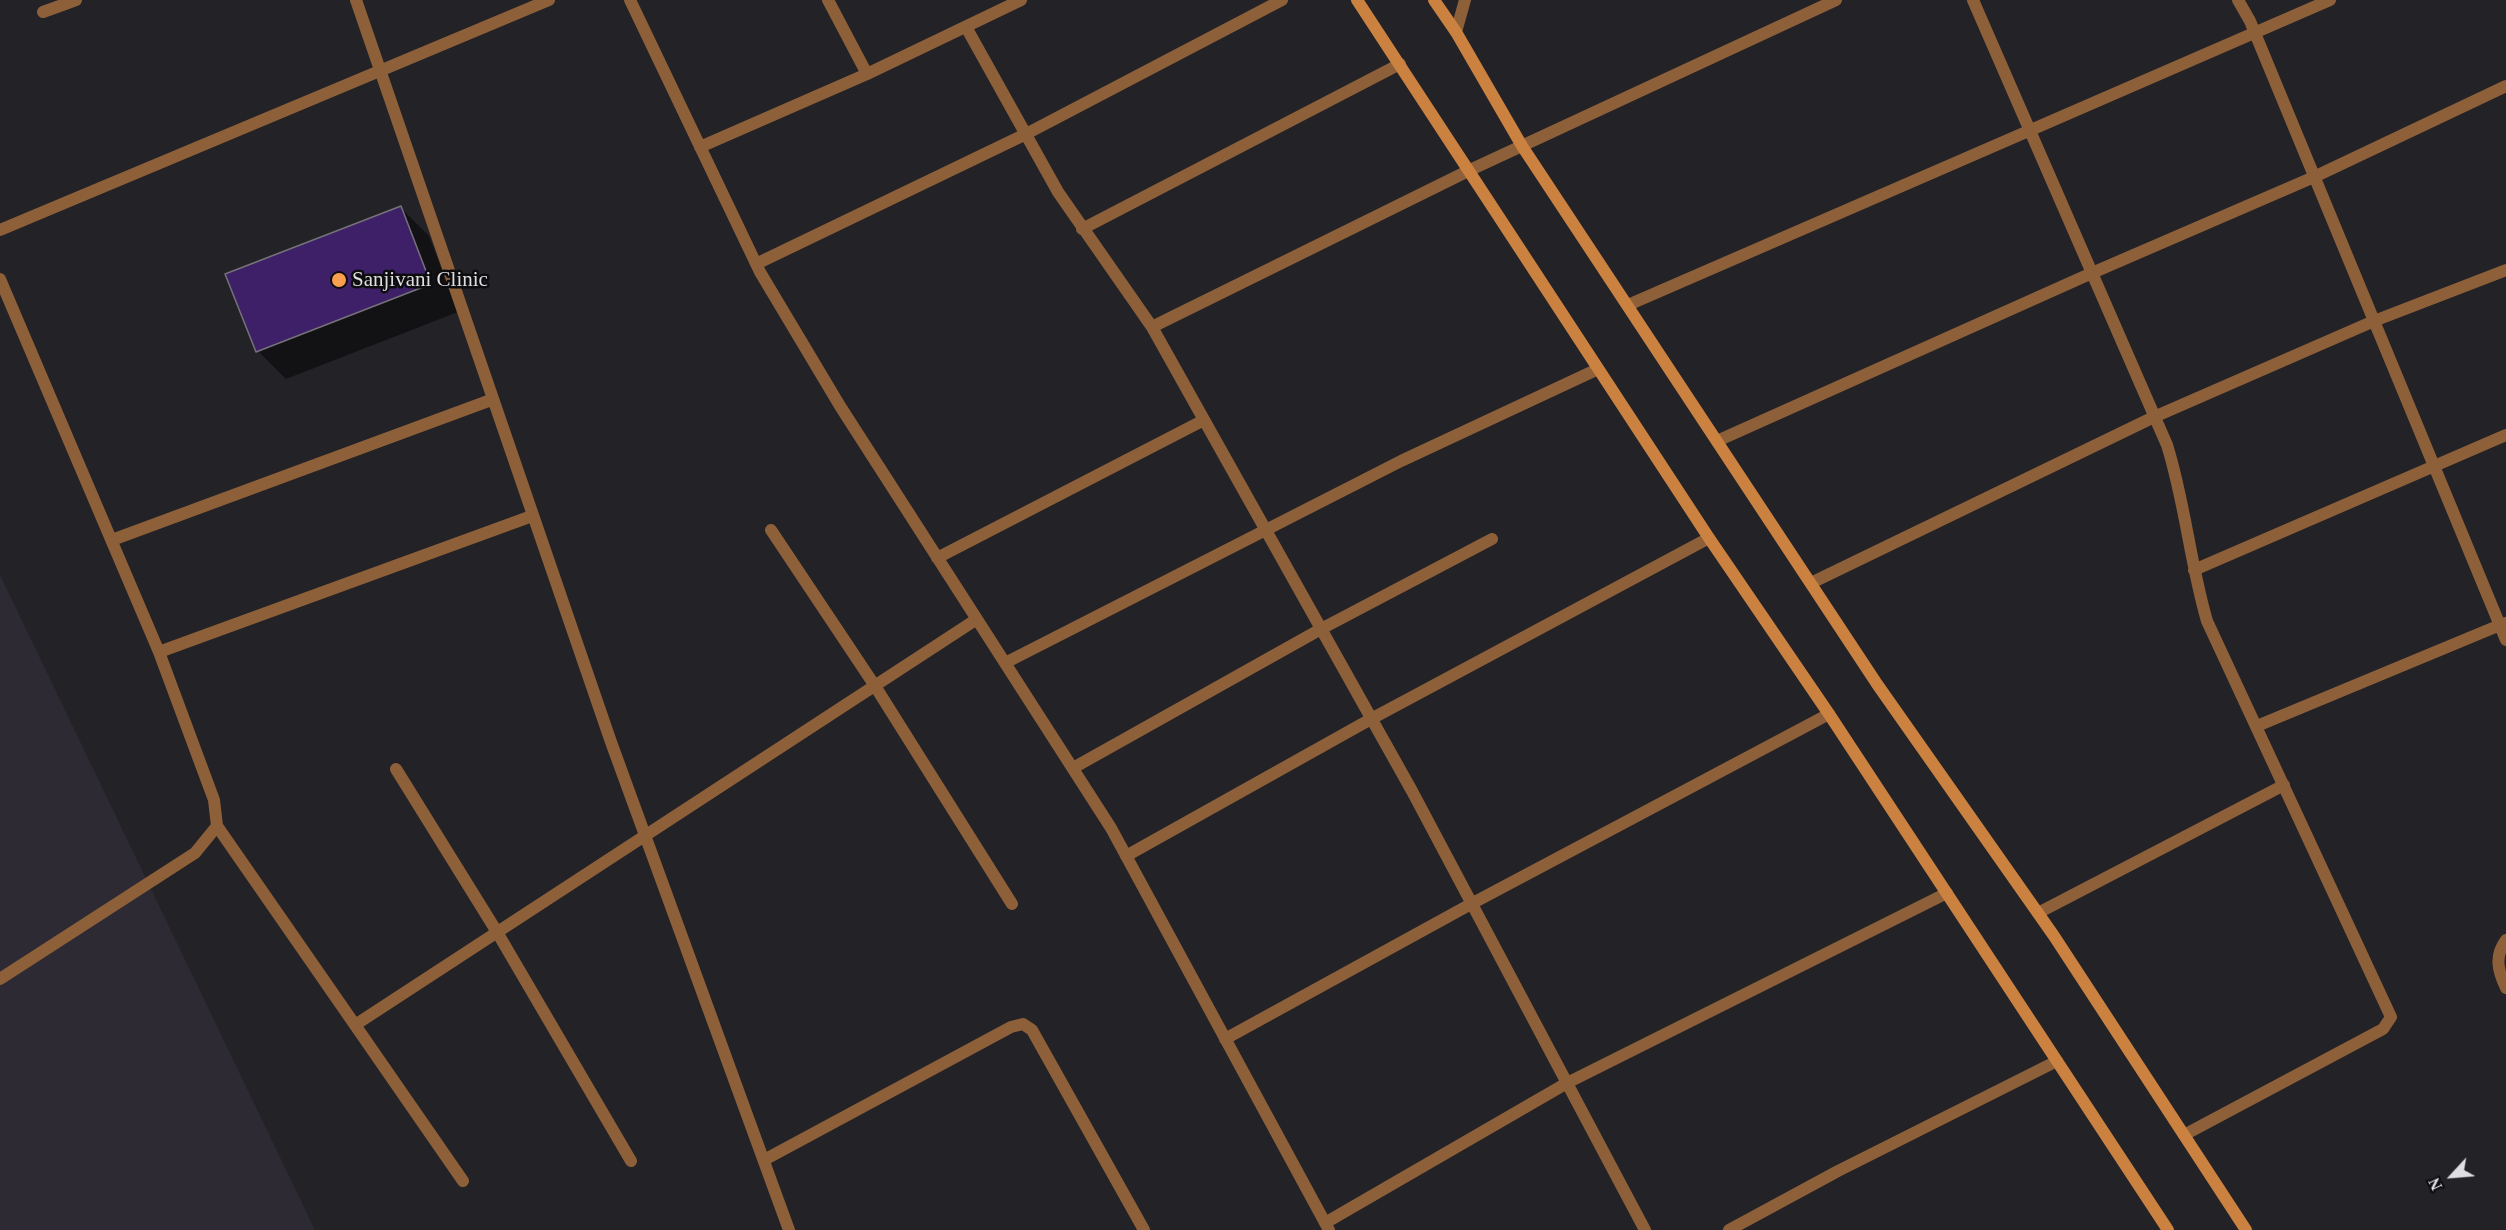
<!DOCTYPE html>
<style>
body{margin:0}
#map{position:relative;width:2506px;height:1230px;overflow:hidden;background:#232227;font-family:Georgia,serif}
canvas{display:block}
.north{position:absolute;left:2422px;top:1146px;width:60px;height:60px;-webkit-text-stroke:4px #0d0c0e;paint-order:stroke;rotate:244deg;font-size:16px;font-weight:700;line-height:24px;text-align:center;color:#dfdfe2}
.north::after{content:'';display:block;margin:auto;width:21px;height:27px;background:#dfdfe2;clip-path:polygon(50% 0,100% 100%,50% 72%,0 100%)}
</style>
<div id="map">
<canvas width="2506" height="1230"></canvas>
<div class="north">N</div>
</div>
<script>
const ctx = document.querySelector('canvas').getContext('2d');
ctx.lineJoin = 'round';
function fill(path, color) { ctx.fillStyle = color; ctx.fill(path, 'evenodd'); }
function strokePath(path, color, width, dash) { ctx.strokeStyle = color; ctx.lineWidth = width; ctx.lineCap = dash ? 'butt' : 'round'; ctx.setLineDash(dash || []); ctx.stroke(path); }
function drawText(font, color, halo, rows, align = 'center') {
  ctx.font = font + ' Georgia,serif'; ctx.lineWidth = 5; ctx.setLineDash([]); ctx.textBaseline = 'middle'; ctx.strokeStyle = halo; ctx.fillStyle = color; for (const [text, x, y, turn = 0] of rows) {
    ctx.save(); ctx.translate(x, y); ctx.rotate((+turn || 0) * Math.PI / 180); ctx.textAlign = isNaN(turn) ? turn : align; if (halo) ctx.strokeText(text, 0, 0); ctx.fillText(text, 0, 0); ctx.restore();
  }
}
fill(new Path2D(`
 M0 575 315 1230H0Z`), '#2d2a34');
fill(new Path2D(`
 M401 208 429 236 458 312 286 379 258 351Z`), '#0007');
const building = new Path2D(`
 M401 206 431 284 256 352 225 274Z`);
fill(building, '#3e2068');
strokePath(building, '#757379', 1.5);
strokePath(new Path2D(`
 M43 12 76 0`), '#8e6039', 12);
strokePath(new Path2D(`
 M356 0 611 742 789 1230
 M630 0 760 272 840 406 1111 828 1329 1230
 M828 0 867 74
 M1973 0 2167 445C2185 502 2190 563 2207 621L2391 1017 2383 1029 2184 1135
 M2238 0 2250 21 2506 640
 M966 27 1058 192 1152 327 1412 791 1645 1230
 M1456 32 1465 0
 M700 147 867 74 1021 0
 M1082 229 1400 64
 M0 230 549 0
 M756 264 1026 134 1282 0
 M0 279 159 652 214 800 217 826 195 853 0 979
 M1628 305 2330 0
 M1152 327 1470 170 1836 0
 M1717 441 2092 273 2314 177 2506 86
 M771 530 875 686 1012 904
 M112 540 491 400
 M937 558 1204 420
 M2194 570 2506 435
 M1811 583 2154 417 2374 321 2506 270
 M159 652 532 516
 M1005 663 1401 461 1598 369
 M2257 726 2505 623
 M1073 768 1321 629 1492 539
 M396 769 497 932 631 1161
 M217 826 355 1025 977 619
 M1126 856 1371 719 1709 538
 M2038 913 2284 785
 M2506 940C2494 956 2498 971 2506 988
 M355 1025 463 1181
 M1225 1039 1471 904 1829 714
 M764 1160 1011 1027 1023 1024 1032 1030 1144 1230
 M1325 1223 1567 1083 1947 893
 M1729 1230 1838 1171 2057 1061`), '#8e6039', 12);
strokePath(new Path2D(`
 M1357 0 1709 538 1829 714 2168 1230
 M1434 0 1456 32 1522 146 1877 684 2054 936 2246 1230`), '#cb813f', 12);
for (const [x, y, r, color] of [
 [339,280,8,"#fa9f4e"]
]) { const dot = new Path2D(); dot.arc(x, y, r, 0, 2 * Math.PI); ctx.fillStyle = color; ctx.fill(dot); strokePath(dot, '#0d0c0e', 2); }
drawText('21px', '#dfdfe2', '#0d0c0e', [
 ["Sanjivani Clinic",352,280]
], 'left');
</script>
